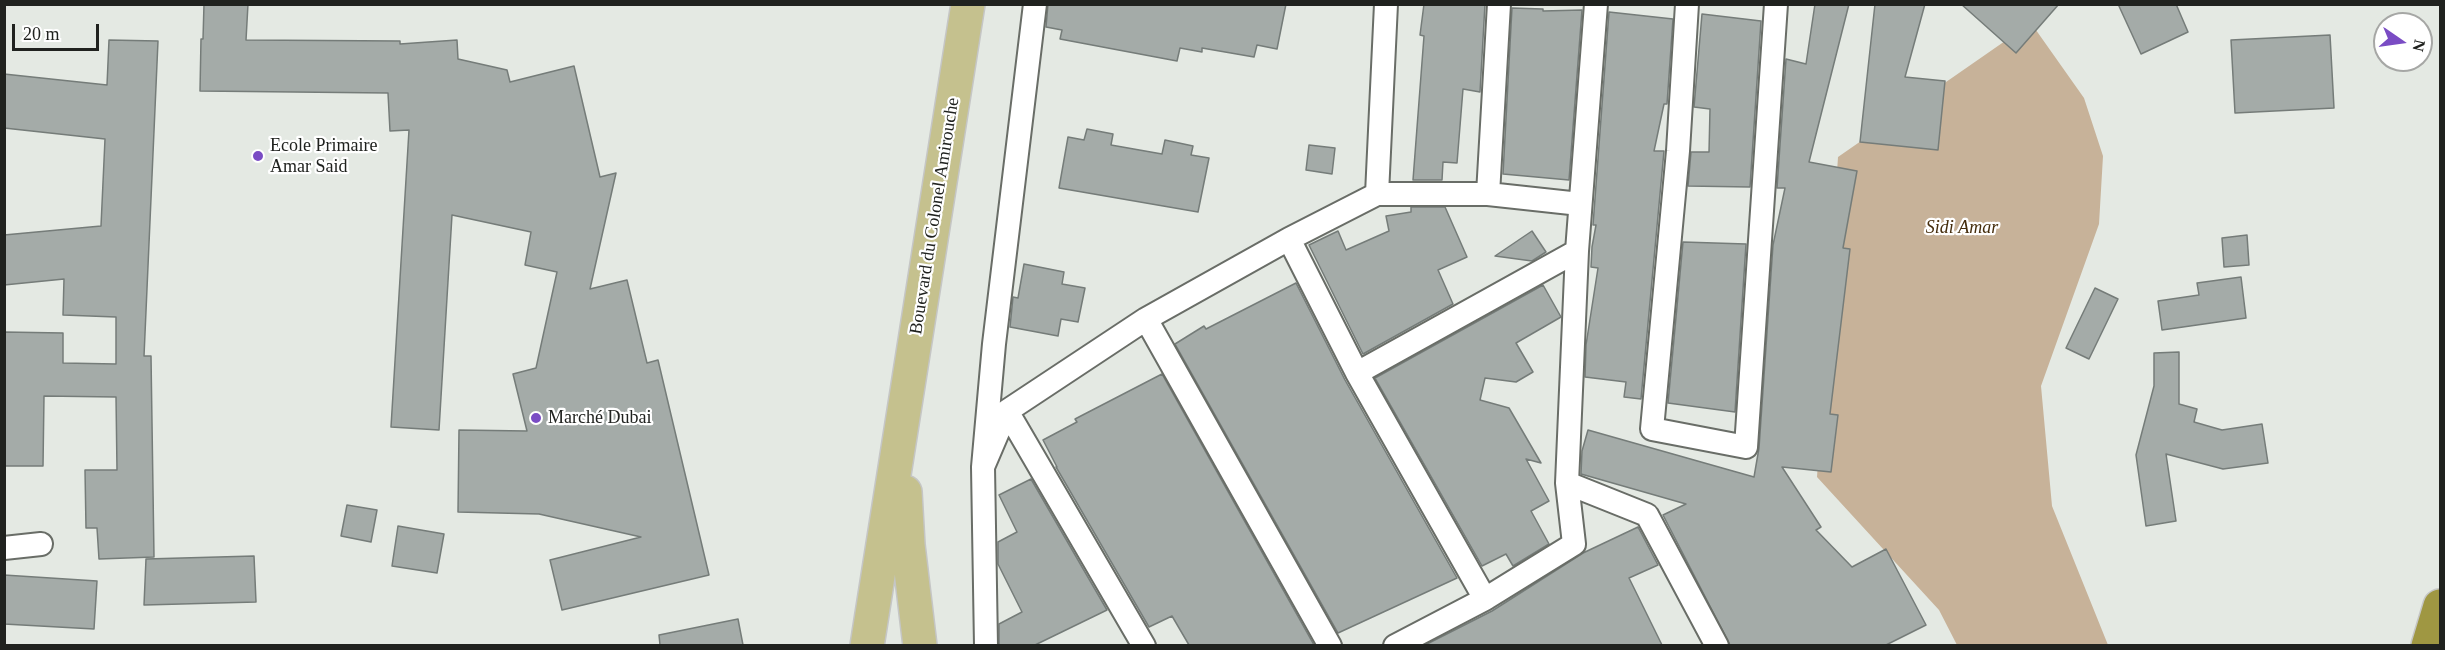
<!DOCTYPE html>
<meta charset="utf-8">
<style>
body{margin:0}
#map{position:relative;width:2445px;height:650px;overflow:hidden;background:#e4e9e3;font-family:"Times New Roman",serif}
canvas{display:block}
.frame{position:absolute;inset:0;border:6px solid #20221f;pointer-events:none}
.north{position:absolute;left:2373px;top:12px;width:60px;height:60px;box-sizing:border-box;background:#fff;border:2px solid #a6a7a5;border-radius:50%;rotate:103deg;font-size:16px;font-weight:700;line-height:24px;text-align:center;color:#20221f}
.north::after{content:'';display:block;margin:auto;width:21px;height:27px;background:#7a4cc4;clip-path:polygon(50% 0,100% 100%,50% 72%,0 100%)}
.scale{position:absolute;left:12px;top:24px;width:87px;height:27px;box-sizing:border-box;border:3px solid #20221f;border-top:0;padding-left:8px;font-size:18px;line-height:21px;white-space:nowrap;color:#20221f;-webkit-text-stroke:4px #fff;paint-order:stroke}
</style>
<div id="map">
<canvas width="2445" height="650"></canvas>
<div class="frame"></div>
<div class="north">N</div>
<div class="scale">20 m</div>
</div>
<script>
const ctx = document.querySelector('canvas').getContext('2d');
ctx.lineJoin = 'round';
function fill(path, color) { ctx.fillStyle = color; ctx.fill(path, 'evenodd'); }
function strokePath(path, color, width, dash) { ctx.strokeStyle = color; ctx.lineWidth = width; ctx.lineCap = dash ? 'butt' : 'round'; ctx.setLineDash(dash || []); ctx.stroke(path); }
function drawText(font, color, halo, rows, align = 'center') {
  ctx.font = font + ' "Times New Roman",serif'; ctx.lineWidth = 4.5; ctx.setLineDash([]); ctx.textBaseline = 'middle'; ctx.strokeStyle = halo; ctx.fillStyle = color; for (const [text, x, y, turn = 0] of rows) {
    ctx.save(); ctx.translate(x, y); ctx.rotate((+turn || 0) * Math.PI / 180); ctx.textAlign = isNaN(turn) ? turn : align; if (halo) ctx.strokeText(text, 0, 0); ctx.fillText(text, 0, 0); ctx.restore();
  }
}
fill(new Path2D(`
 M2031 23 2084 98 2103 156 2099 224 2041 386 2052 506 2108 645H1957L1939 610 1817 477 1838 157Z`), '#c7b299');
const building = new Path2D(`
 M204 4H248L246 40 400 41V44L457 40 458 59 507 70 510 82 574 66 600 177 616 173 590 289 627 280 647 363 658 360 709 575 562 610 550 560 641 537 539 514 458 512 459 430 527 431 513 374 536 368 557 272 525 265 531 232 452 215 439 430 391 427 409 130 390 131 388 93 200 91 201 39H203Z
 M1048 4H1286L1277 49 1257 45 1254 57 1202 48V52L1180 48 1177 61 1060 39 1062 30 1046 27Z
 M1424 4H1485L1480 92 1463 89 1457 163 1443 162 1442 180H1413L1424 36 1420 35Z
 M1815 4H1849L1809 162 1857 171 1843 248 1850 249 1830 414 1838 415 1831 472 1782 467 1821 527 1816 530 1852 567 1886 549 1926 625 1886 645H1730L1663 515 1686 504 1581 474 1582 451 1588 430 1754 477 1759 448 1773 245 1785 188H1777L1786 59 1806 64Z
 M1875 4H1925L1905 77 1945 81 1938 150 1860 142Z
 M1961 4H2059L2016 53Z
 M2118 4H2176L2188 32 2141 54Z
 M1512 8 1543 9V11L1582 10 1569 180 1503 174Z
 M1609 12 1673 19 1667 104H1664L1654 151H1664L1641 399 1624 397 1626 382 1585 377 1586 345 1598 268 1591 267 1592 247 1596 225H1593Z
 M1702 14 1761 21 1750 187 1688 186 1691 152H1709L1710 109 1694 107Z
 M2330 35 2334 108 2235 113 2231 40Z
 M109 40 158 41 144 356H151L154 557 99 559 97 528H86L85 470H117L116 397 44 396 43 466H4V332L63 333V363L116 364V317L63 315 64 279 4 285V235L101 226 105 139 4 128V74L107 85Z
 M1087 129 1113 134 1111 145 1162 154 1165 140 1193 146 1191 155 1209 158 1198 212 1059 188 1068 137 1084 140Z
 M1309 145 1335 148 1332 174 1306 170Z
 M1411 207H1445L1467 257 1438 270 1453 304 1363 354 1309 245 1338 231 1346 250 1389 231 1386 216 1411 212Z
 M1532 231 1546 252 1532 261 1495 256Z
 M2247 235 2249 265 2224 267 2222 238Z
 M1683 242 1746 244 1735 412 1668 403Z
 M1024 264 1064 272 1062 284 1085 288 1078 322 1061 319 1058 336 1010 327 1013 297 1018 298Z
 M2241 277 2246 318 2162 330 2158 301 2199 295 2197 283Z
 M1296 283 1345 380 1457 578 1338 633 1175 344 1204 326 1206 329Z
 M1543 285 1561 317 1516 343 1533 372 1516 382 1485 378 1480 400 1509 408 1541 463 1526 459 1549 501 1531 511 1549 544 1513 566 1506 554 1482 566 1375 378Z
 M2095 288 2118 299 2089 359 2066 348Z
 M2179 352V404L2197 409 2194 422 2222 430 2262 424 2268 463 2223 469 2166 454 2176 521 2146 526 2136 455 2154 386V353Z
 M1162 374 1314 645H1189L1172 616 1149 627 1056 467H1057L1043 440 1077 422 1075 419Z
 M1031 479 1107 610 1035 645H999V624L1022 612 998 564V542L1017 532 999 495Z
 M347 505 377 510 371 542 341 536Z
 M398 526 444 534 437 573 392 566Z
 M1638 527 1658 565 1629 578 1662 645H1425L1492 611 1583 553Z
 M254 556 256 602 144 605 146 559Z
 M4 575 97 581 94 629 4 624Z
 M738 619 743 645H660L659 635Z`);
fill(building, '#a4aba8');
strokePath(building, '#757c79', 1.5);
const street = new Path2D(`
 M1687 4 1678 151 1652 429 1746 447 1776 4
 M1377 194H1488L1580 204
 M1488 194 1499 4
 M1289 239 1357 373 1485 599
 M1146 319 1330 646
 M1357 373 1577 251
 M1007 411 1144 646
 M983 467 1007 411 1146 319 1289 239 1377 194 1386 4
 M1567 483 1647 515 1717 646
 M4 548 41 544
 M986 646 983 467 994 344 1035 4
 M1395 646 1485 599 1574 544 1567 483 1577 251 1596 4`);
const primary = new Path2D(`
 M905 492 908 545 920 646
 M867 646 968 4`);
const highway = new Path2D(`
 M2428 646 2440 606`);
strokePath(street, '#696d67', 26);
strokePath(primary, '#c5c6c5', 36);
strokePath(highway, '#c5c6c5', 36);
strokePath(street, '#fff', 22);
strokePath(primary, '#c5c18e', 33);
strokePath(highway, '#9f9742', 33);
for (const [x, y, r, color] of [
 [258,156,6,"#7a4cc4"],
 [536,418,6,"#7a4cc4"]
]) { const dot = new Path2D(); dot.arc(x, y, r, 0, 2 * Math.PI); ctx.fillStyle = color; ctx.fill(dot); strokePath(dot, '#fff', 2); }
drawText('18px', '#20221f', '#fff', [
 ["Ecole Primaire",270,146],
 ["Amar Said",270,167],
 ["Marché Dubai",548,418]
], 'left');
drawText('18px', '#20221f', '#fff', [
 ["Bouevard du Colonel Amirouche",935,216,-81]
]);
drawText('italic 18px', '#452d0c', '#fff', [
 ["Sidi Amar",1962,228]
]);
</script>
